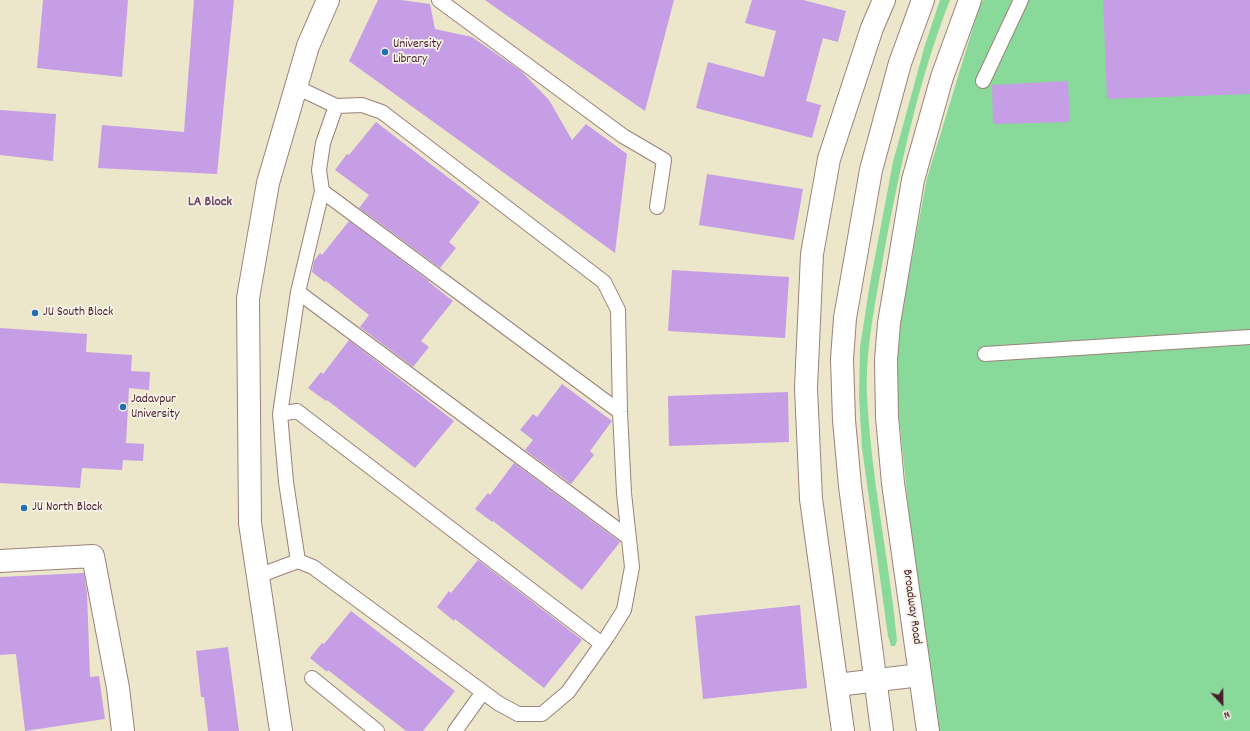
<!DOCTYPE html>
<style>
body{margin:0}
#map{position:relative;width:1250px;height:731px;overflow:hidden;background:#ece6ca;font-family:Dekko,sans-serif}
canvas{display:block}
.north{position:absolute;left:1202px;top:683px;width:40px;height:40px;-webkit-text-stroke:3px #f7f3e8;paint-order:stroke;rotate:158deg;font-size:11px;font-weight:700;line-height:16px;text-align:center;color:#4a1f2b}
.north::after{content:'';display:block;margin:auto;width:14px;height:18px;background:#4a1f2b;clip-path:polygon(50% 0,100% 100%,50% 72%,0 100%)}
</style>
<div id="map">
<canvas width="1250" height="731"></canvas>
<div class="north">N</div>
</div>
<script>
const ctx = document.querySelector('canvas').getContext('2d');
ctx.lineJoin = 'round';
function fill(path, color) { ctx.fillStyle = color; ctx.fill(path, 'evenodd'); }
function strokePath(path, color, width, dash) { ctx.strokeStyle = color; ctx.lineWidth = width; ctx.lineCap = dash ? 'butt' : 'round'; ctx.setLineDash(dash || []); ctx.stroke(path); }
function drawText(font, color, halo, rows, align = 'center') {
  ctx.font = font + ' Dekko,sans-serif'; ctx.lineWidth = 3.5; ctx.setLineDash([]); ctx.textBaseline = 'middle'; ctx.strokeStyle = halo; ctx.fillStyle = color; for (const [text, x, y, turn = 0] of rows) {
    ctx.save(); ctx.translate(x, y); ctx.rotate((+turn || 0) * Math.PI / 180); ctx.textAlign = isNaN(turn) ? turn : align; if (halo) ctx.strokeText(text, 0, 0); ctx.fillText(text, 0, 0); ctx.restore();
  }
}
fill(new Path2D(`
 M940 0H950C918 81 900 168 884 253 876 300 865 349 867 396 871 478 889 559 897 640L895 646H891L888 636 862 448 859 396 860 347 870 283 893 162 925 45Z
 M983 0H1250V731H938L912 543 897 397 896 341 927 178 979 8Z`), '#89da9a');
fill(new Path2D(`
 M43 0H128L122 77 37 68Z
 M194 0H234L217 174 98 168 102 125 184 132Z
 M378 0H401L430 4 435 29 472 37 521 71 549 100 572 140 586 124 627 154 615 253 349 61Z
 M485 0H674L645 111 509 17Z
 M752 0H803L846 11 838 42 823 38 806 101 821 105 812 138 696 108 708 62 764 77 776 31 745 23Z
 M1103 0H1250V94L1107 99Z
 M1068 81 1070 122 993 124 992 85Z
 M0 110 56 114 53 161 0 155Z
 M376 122 480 202 449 242 456 248 440 268 359 208 369 195 335 170 347 154 349 155Z
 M707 174 803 189 794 240 699 225Z
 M349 221 429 281V282L453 301 421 341 429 347 413 367 360 327 369 315 326 281 325 282 312 272 314 261 320 253 322 255Z
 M672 270 789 277 785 338 668 331Z
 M0 328 87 334 86 352 132 355 131 371 150 372 149 390 129 388 126 443 144 444 143 461 123 460 122 470 82 468 80 488 0 483Z
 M349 340 454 421 415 468 327 400 326 401 308 388 321 372 323 374Z
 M562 384 612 421 590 451 594 455 571 484 525 450 533 440 520 430 533 414 537 417Z
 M788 392 789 442 669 446 668 396Z
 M514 463 620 542 582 590 493 521 492 522 475 509 488 493 490 495Z
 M478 560 582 640 544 688 455 619 454 621 437 607 449 591 451 593Z
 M84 573 87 593 90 677 99 676 105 719 25 731 16 654 0 655V577Z
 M800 605 807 688 703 699 695 616Z
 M351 611 455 691 423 731H406L328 670 327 672 310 658 322 643 324 644Z
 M228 647 239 731H208L204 697H201L196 651Z`), '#c69ee5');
const service = new Path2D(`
 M439 0 623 136 664 160 657 207
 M983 81 1021 0
 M296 87 336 106
 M322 191 620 412
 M298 292 629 538
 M985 354 1250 337
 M280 414 297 411 602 644
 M258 576 298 561 313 567 498 703 518 714H542L568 692 607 637 624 610 632 567 624 493 620 412 618 310 604 282 382 112 362 105 336 106 323 143 319 170 322 191 298 292 280 414 286 482 298 561
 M312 678 377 731
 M455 731 483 692`);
const minor = new Path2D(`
 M0 561 93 556 118 688 123 731
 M837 685 920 675
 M281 731 250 523 248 298 268 183 308 46 328 0
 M843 731 811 499 806 388 812 254 829 159 872 28 884 0`);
const secondary = new Path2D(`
 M882 731 850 486 844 420 842 359 845 318 871 170 900 63 923 0
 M928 731 893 483 887 417 886 360 889 323 913 180 942 77 970 0`);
strokePath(service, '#9b827a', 16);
strokePath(minor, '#9b827a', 24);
strokePath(secondary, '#9b827a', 24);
strokePath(service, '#fff', 14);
strokePath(minor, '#fff', 22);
strokePath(secondary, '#fff', 22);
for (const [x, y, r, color] of [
 [385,52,4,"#1f6fb2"],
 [35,313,4,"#1f6fb2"],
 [123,407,4,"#1f6fb2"],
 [24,508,4,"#1f6fb2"]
]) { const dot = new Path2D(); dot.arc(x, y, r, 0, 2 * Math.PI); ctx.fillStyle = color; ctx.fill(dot); strokePath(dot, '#f7f3e8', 1.5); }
drawText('13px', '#4a1f2b', '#f7f3e8', [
 ["University",393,45],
 ["Library",393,60],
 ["JU South Block",43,313],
 ["Jadavpur",131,400],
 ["University",131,415],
 ["JU North Block",32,508]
], 'left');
drawText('13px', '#4a1f2b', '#f7f3e8', [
 ["Broadway Road",911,607,82]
]);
drawText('bold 14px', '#754b6c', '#f7f3e8', [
 ["LA Block",210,203]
]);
</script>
